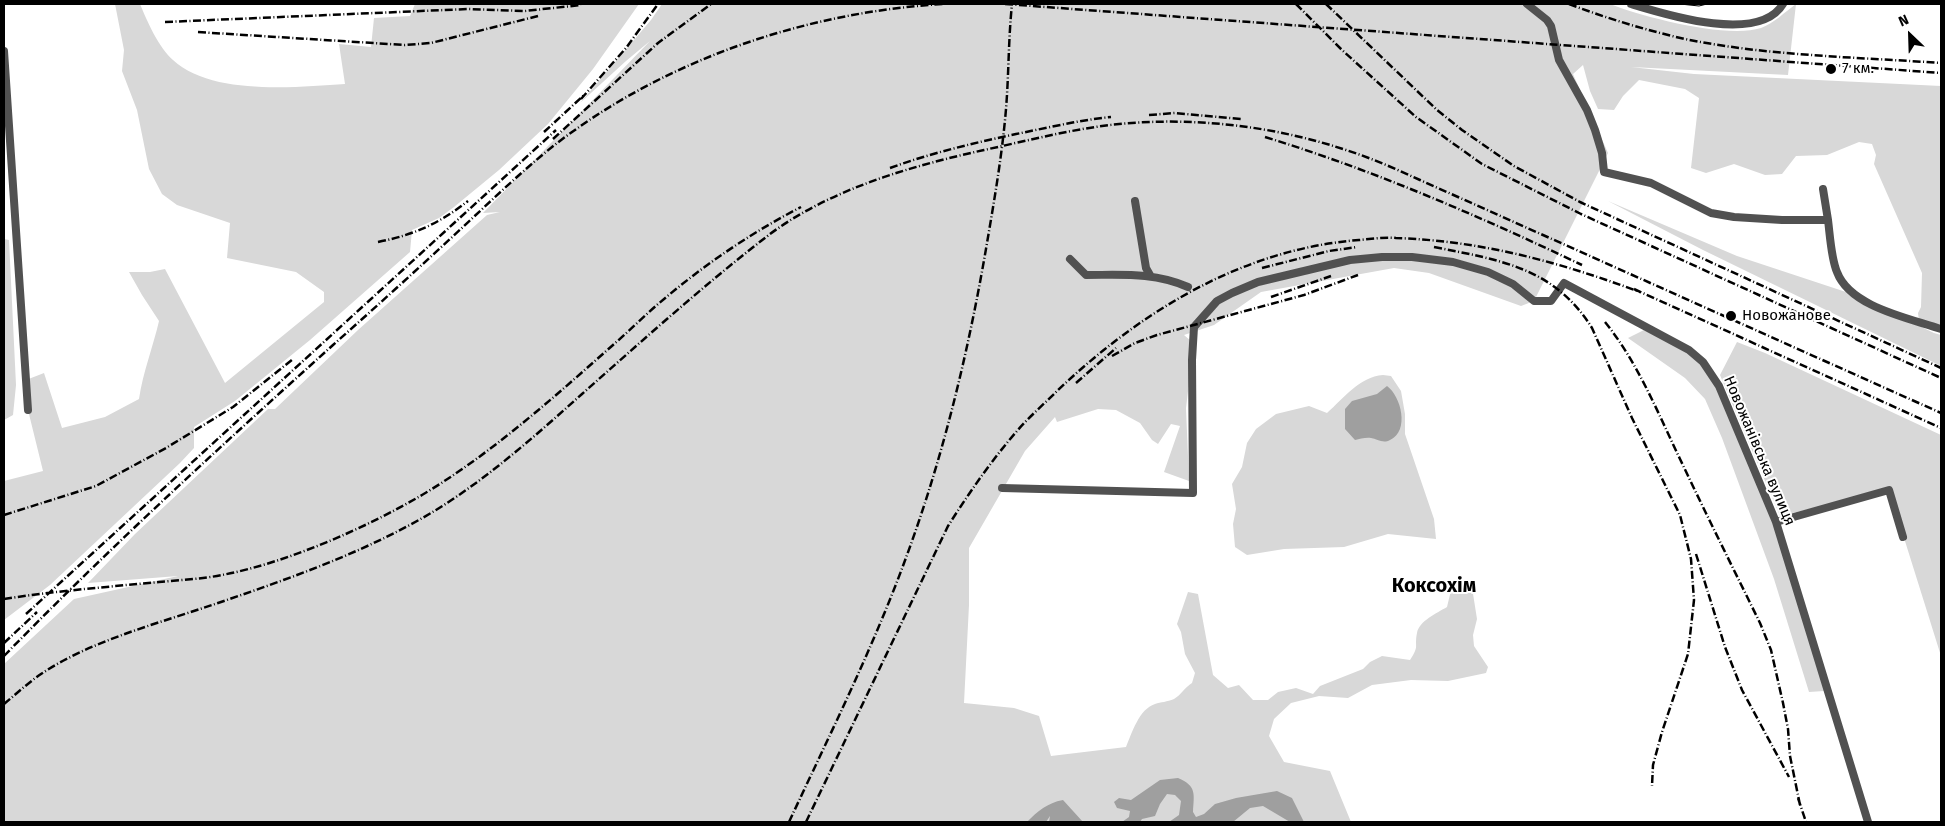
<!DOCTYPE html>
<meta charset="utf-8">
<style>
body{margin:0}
#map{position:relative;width:1945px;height:826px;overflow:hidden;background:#fff;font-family:"Fira Sans",sans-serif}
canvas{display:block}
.frame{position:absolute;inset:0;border:5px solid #000;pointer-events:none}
.north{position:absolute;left:1885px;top:10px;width:50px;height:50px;-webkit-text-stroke:4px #fff;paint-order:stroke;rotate:336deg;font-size:14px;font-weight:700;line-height:20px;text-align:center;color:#000}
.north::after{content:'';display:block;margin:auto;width:18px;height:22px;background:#000;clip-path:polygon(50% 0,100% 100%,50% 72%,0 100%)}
</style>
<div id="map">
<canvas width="1945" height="826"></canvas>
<div class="frame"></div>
<div class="north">N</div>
</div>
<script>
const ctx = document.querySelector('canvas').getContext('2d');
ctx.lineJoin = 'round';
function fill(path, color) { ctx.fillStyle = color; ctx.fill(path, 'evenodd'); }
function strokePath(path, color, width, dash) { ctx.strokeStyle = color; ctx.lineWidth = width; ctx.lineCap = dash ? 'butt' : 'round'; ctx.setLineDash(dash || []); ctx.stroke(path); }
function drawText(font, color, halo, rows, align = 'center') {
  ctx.font = font + ' "Fira Sans",sans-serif'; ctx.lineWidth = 4; ctx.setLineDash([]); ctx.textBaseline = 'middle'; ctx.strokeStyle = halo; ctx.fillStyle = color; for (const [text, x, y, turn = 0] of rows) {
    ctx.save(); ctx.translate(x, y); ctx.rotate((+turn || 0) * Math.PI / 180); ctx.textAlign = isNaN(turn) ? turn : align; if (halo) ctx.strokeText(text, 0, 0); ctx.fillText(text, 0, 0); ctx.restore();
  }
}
fill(new Path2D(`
 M115 4H140C147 21 159 48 173 60 212 96 296 87 345 84L339 44 371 47 374 18 410 16 415 4H639L593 69 548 124 499 170 454 207 439 218 412 230 410 252 310 340 235 401 194 427V448L180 463 50 585 4 620V481L43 471 28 410 26 380 44 373 62 428 105 417 139 399C143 372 153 347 159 321L142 295 129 272H150L165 269 225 383 324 302V292L296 272 227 258 230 223 177 205 162 194 149 169 137 110 122 71 124 50Z
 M662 4H1610C1643 17 1727 39 1761 28 1773 24 1786 11 1796 4L1788 75 1631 67 1694 74 1941 86V325L1919 321 1918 313 1921 307 1922 273 1874 164 1876 155 1872 144 1859 142 1827 155 1796 156 1782 174 1765 175 1734 164 1706 173 1691 168 1699 98 1685 89 1639 80 1623 96 1614 110 1598 109 1590 91 1583 65 1573 74 1608 153 1534 301 1521 306 1429 273 1394 268 1261 292 1214 325 1184 335 1191 341V366L1186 408 1189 481 1164 472 1180 426 1171 424 1158 444 1152 440 1140 423 1116 410 1098 409 1057 422 1055 417 1025 451 969 548V605L964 703 1014 708 1039 716 1051 756 1126 747C1132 733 1139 709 1155 704 1161 702 1167 702 1174 699 1181 695 1185 687 1192 683L1195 673 1185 654 1181 632 1177 624 1188 592 1198 594 1213 675 1228 688 1239 685 1253 700H1268L1278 692 1296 688 1313 694 1320 686 1363 669 1370 662 1382 656 1410 660C1420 645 1414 648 1417 633 1419 621 1437 613 1447 607L1453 582 1471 581 1477 619 1473 635 1474 646 1488 667 1486 673 1448 681 1411 680 1372 685 1348 698 1319 696 1291 703 1274 719 1269 736 1284 762 1330 771 1351 822H4V664L74 599 178 576 88 583 135 534 268 409H275L358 330 487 215 500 212 483 213 650 41 626 61 580 103 651 20Z
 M1608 201 1737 256 1855 295 1934 333 1941 335V366L1703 250Z
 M4 239 9 240 16 385 13 415 4 420Z
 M1644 330 1693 354 1713 377 1776 522 1811 635 1824 691 1809 692 1774 579 1722 438 1705 399 1685 378 1628 338Z
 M1737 342 1765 353 1941 435V656L1889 490 1780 516 1720 375Z
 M1383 375 1391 376 1401 391 1405 414V434L1434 519 1436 539 1388 534 1344 547 1284 549 1247 555 1235 547 1233 524 1236 509 1232 484 1242 467 1247 443 1256 429 1276 414 1309 406 1327 413C1344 398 1359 377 1383 375Z`), '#d8d8d8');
fill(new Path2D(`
 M1387 386C1401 396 1410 431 1390 440 1383 444 1377 439 1371 438 1366 437 1360 439 1355 440L1345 429V409L1352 401 1377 394Z
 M1178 778C1197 786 1194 794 1193 812L1196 817 1204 814 1215 804 1236 798 1277 791 1292 798 1304 822H1290L1263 806 1250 808 1233 822H1169L1179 815 1181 801 1175 795 1167 794 1160 804 1155 816 1142 819 1140 822H1122L1129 817 1130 811 1117 808 1114 802 1119 798 1131 800 1160 780Z
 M1063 800 1083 822H1049L1050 816 1046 822H1027C1038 811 1047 803 1063 800Z`), '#9f9f9f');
strokePath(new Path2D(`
 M1527 4 1547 20 1551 26 1559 60 1587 110 1595 130 1602 153 1604 172 1651 183 1711 213 1734 217 1782 220H1828C1830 235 1831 258 1837 272 1850 307 1909 318 1941 329
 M1631 4C1667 15 1759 44 1783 4
 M4 51 28 410
 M1823 189 1828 220
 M1135 201 1146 268 1150 275
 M1070 259 1086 275C1122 275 1154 272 1188 287
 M1002 488 1193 493 1192 360 1194 327 1217 301 1232 293 1258 282 1350 260 1382 257H1412L1453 262 1488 272 1513 284 1534 301H1551L1564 283 1689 350 1703 362 1719 386 1776 522 1868 822
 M1776 522 1889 490 1903 537`), '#515151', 8);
strokePath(new Path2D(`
 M1680 4 1699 6 1707 4`), '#000', 1);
strokePath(new Path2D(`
 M1005 4 1941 73
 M1296 4 1342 50 1416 117 1482 164 1581 214 1941 378
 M1326 4 1437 110 1462 130 1514 166 1580 202 1941 368
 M1569 4C1606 18 1645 30 1685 39 1768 56 1856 57 1941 63
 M165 22 468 9 525 11 581 5
 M198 32 405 45 431 43 538 16
 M581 99 626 48 658 4
 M1149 115 1175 113 1241 119
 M544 132 584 95
 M1265 137C1373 170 1479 216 1582 265
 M553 139 658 43 711 4
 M890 168C931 153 974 143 1016 134 1047 128 1079 120 1111 117
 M378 242C414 235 440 223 468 201
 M1434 247C1499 260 1554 267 1592 328L1632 418 1680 515 1691 559 1694 600 1688 654 1662 732 1653 765 1652 786
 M1262 268 1329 251 1357 247
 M1634 289 1941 428
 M1271 297 1331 276
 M1605 322C1638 363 1657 411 1680 459 1706 514 1733 568 1760 623L1771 650 1783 703 1788 729 1790 756 1800 805
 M1112 356 1135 343 1157 335 1304 295 1358 275
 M1076 383 1116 348
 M4 515 96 486 166 448 233 407 293 359
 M1696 554 1725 647 1742 690 1789 777
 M4 599C55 591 107 587 159 582 180 580 202 579 222 575 286 563 366 528 422 495 491 454 553 398 613 345 628 332 642 318 657 305 701 267 749 234 801 207
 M26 614 556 130
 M4 643 37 612
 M4 656C109 548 221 446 333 345 377 306 421 266 464 226 493 199 521 172 552 147 662 61 804 12 944 4
 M4 704C16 694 28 683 41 674 92 640 160 623 218 603 291 578 365 552 431 513 486 480 535 436 582 394 643 340 705 284 770 234 831 189 911 166 984 150 1026 141 1068 130 1110 125 1188 116 1271 125 1346 150 1371 158 1396 169 1420 180L1941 413
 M1798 798 1806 822
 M789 822C830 734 874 646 907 555 944 454 969 349 987 243 994 202 1001 161 1005 120 1009 81 1008 42 1012 4
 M806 822 948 526C969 493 991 461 1017 431 1029 417 1044 404 1057 391 1140 312 1242 249 1359 240 1371 239 1384 237 1396 238 1483 241 1559 262 1640 292`), '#000', 2.5, [8, 2.5, 1, 2.5]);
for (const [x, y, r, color] of [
 [1831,69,6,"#000"],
 [1731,316,6,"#000"]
]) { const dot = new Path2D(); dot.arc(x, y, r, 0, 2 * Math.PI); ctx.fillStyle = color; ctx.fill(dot); strokePath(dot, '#fff', 2); }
drawText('15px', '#000', '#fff', [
 ["7 км.",1842,69],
 ["Новожанове",1742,316]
], 'left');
drawText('15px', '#000', '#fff', [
 ["Новожанівська вулиця",1759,451,67]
]);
drawText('bold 20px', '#000', '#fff', [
 ["Коксохім",1434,586]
]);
</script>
